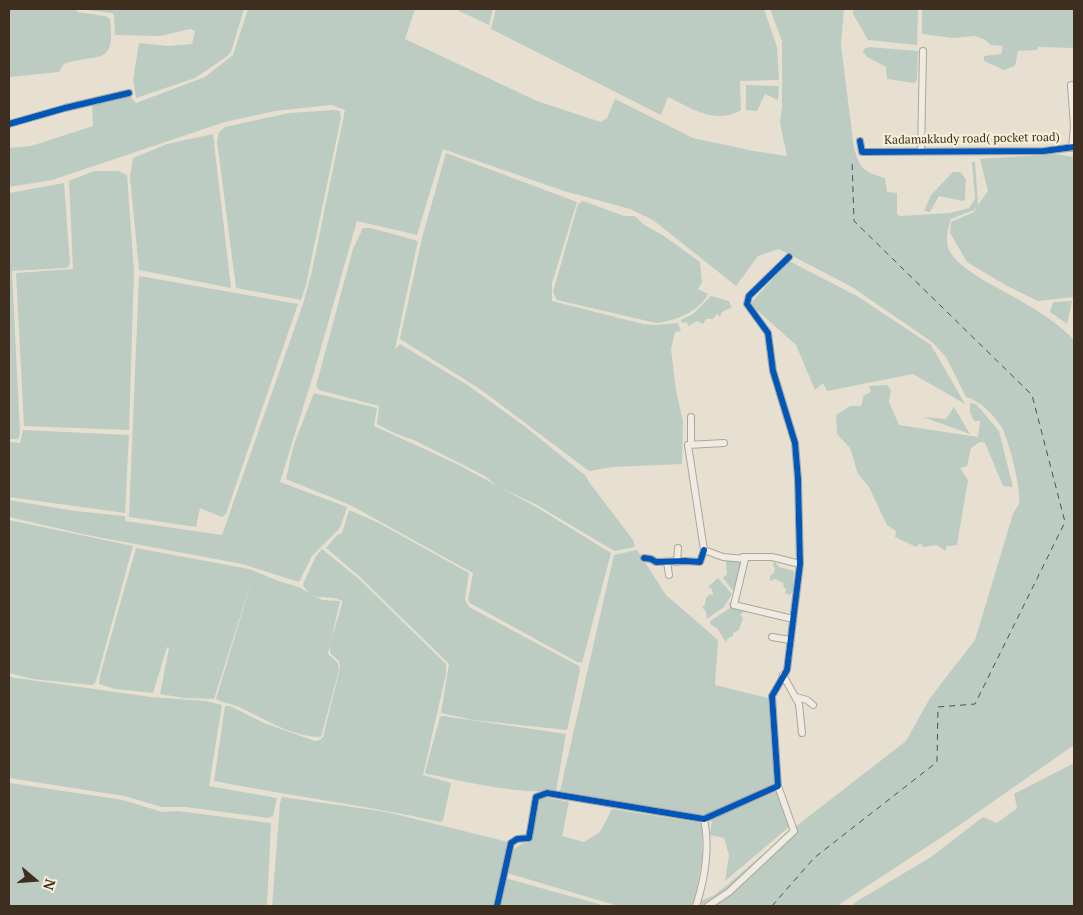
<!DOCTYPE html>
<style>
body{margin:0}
#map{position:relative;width:1083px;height:915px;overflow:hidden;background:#e7e0d1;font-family:"PT Serif",serif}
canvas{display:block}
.frame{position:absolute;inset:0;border:10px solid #3d2e20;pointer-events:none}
.north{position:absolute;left:10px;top:855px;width:50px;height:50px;-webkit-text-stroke:4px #f7eed8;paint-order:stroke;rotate:108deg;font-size:14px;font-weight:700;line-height:20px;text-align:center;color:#3d2e20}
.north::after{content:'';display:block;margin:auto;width:18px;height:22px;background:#3d2e20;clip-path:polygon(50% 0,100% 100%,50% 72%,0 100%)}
</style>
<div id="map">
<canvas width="1083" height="915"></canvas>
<div class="frame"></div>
<div class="north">N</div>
</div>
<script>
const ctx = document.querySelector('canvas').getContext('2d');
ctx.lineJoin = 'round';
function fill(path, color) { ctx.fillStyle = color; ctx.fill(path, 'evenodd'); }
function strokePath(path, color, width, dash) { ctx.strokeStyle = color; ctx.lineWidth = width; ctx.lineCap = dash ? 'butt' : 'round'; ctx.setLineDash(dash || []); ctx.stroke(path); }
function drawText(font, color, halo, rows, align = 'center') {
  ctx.font = font + ' "PT Serif",serif'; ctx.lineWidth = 4.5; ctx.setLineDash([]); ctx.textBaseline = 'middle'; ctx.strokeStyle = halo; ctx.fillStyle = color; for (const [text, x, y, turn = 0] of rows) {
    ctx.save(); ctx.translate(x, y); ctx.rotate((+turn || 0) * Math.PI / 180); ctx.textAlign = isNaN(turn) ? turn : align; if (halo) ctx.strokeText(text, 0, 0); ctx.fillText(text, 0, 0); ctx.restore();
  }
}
fill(new Path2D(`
 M9 9H76L77 12 105 16 110 19C116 68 98 52 64 64L59 72 9 77Z
 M79 9H244L231 52 226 57 195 78 136 98 133 80 139 43 168 46 192 44 195 31 190 29 160 36 115 35 114 15 112 13Z
 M248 9H415L405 39 537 101 601 122 607 118 615 99 693 138 754 151 787 156 780 123 782 105V41L770 9H844L841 45 854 148C860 169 864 172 885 178L887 192 897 193V214L900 216 950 213 969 208 975 199 972 162H975L978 205 988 191 980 159 1055 154 1074 157V297L1038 301 1007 286 967 262 950 233 951 222 974 212 977 206 974 210 951 219C948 228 945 241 949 250 958 270 1003 290 1021 301 1040 312 1059 324 1074 340V745L951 831 837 906H697L698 902 713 896 726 886 790 831 906 741 930 698 975 640 1013 514C1014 511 1018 507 1019 504 1022 491 1008 437 1001 426 992 413 980 401 966 397L946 357 932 342 852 287 779 249 758 256 736 286 653 220 630 209 564 191 443 149 417 235 357 221 315 369 280 482 347 507 340 528 312 556 299 582 242 564 87 535 9 517V500L75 511 125 516V521L222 535 303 304 312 271 345 110 331 105 275 111 225 122 52 180 9 187V148L31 146 93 126 92 103 130 96 136 103 205 77 233 55Z
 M455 9H493L489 25Z
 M496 9H764L777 47 779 80 740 81 741 110C715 125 693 109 668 97L661 115 491 29Z
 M853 9H918L917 45 868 40 853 14Z
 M922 9H1074V48L1038 47 1037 50 1018 51 1015 66 1004 70 984 61V56L1001 54 1003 46 991 45 984 39 975 36 953 38 922 34Z
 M869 47 918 51 917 80 914 83 887 79 886 67 867 57 863 52 864 49Z
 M746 85 779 86 778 100 765 94 757 111 746 110Z
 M334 110 340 111 341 118 306 285 301 300 236 288 217 141 219 132 225 127 289 113Z
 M213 134 231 288 139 270 130 177 133 158 167 144Z
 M446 153 577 202 552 283V301L643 324 655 325 678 323 681 331 675 332 671 349 676 391 683 421 682 464 613 467 589 471 480 389 400 339 422 238Z
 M94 171H118L127 175 134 272 129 430 24 426 16 273 73 269 69 181Z
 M953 172H960L966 179 965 199 963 201 939 196 930 212 924 211 931 195Z
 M64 183 70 264 67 268 12 271 20 434 18 439H9V193Z
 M583 201 624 216H635L643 224 664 236 700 262 702 282 698 289 708 294C699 312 675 321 656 323L557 300 553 292 578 204Z
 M363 228H371L418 241 395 349 400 344 466 384 527 428 586 476 589 482 633 540 635 547 615 551 609 548 537 505 497 486 485 476 416 441 392 432 377 424 379 406 319 390 316 386 353 249Z
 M789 261 857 296 931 345 965 404 913 374 827 391 823 383 815 390 796 345 750 304Z
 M139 276 298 304 226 514 222 517 200 508 196 527 129 517Z
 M711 296 729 301 732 307 722 312 720 317 717 314 713 319H706L703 324 697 321 688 326 687 322 682 323 681 320 693 314Z
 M1072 301 1067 324 1050 312 1053 302Z
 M887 385 891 390 889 402 899 425 978 437 980 421H974L970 412V403L976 404 999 431 1013 487 1003 486 985 443 980 442 971 448 967 466 960 468 968 480 957 545 947 546 945 551 937 545 923 547 920 543 916 547 895 537 896 531 887 525 869 487 858 474 850 448 837 434 836 415 850 406H861L864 395 871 392 869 386Z
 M314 393 377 408 374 426 457 464 538 508 611 553 582 663 577 662 470 603 468 600 473 573 350 505 286 479 294 444Z
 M954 407 970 434 923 417 946 419Z
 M23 430 129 435 125 513 9 497V442L20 443Z
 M349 510 379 523 469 573 465 599 469 607 579 666 580 671 567 730 473 720 441 713 449 664 359 576 326 548 337 535 342 533Z
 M9 520 133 546 98 674 95 683 92 685 32 679 9 673Z
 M136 548 249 569 281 582 299 587 322 600 340 601 328 654 338 663 339 670 321 737C292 737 265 719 239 707 232 704 224 703 216 699L253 576 214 699 184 698 160 694 169 648 167 647 153 693 115 689 99 684 100 675Z
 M322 549 359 579 446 664V674L423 775 451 783 443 820 441 822C365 805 289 796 214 781L225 706H230L264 723 315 741 320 740 323 737 340 668 339 661 330 653V644L342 604V601C329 593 318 604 304 587L303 584 316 556Z
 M637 550 666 595 718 640 715 685 768 698 775 786 702 816 560 791 614 555Z
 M743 560 738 590 733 591 723 578 727 574 726 561Z
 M774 561 779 567 794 571 793 591 790 595 785 593 786 588H784L783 583 775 579 770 581V576L774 573 775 568 773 566Z
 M718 578 732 594 724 607 707 619 706 612 702 607 705 605 706 598 710 594 713 595 712 589 708 587Z
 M732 602 745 608V611L740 615 743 618 739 630 733 633V636L727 639 726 643 718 629 710 624V621L730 608 729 603Z
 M9 677 151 697 206 701 222 705 209 786 277 798 273 816 268 818 186 807H162L124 796 9 778Z
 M443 716 566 734 556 791C513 794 469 782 427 774L425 772 440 717Z
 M1074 763V906H853L854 903 931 857 983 817 997 823 1017 808 1014 794Z
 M10 783 123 800 162 812 178 811 271 823 267 906H9Z
 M778 791 790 826 725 881 729 855 724 838 710 835 712 819Z
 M282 797 387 812 508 842 494 906H272L280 803Z
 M545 797 569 802 562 836 584 842 600 832 612 809 702 823V858L694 906H618L507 873C511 856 509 846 529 842L532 837 539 799Z
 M505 878 606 906H499Z`), '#bcccc2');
strokePath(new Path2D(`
 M772 906 814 858 937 762 938 707 975 704 1065 522 1032 395 854 221 852 160`), '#2f5d5a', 1, [6, 5]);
const street = new Path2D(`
 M1071 85 1074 126 1072 148
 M9 124 65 108 129 93
 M860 141 862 152 1044 151 1074 147
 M921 152 923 51
 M691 443V417
 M724 443 688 445 704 550 723 557 745 559 734 605 793 619
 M743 557H772L800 564
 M644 558 651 559 656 562 685 561 700 562 704 550
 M667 562 669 575
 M677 562 678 548
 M772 637 790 640
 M783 675 799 704 802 733
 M796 697 807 700 813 705
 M497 906 511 843 517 839 529 838 536 797 547 793 704 819 778 786 772 696 787 670 800 564 798 479 795 443 773 371 768 333 747 304 749 296 789 257
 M696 906C705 878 710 848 704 819
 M708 906 729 892 794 831 778 786`);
strokePath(street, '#ada599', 8);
strokePath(street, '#efebe3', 6);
strokePath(new Path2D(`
 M9 124 65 108 129 93
 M860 141 862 152 1044 151 1074 147
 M644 558 651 559 656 562 685 561 700 562 704 550
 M497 906 511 843 517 839 529 838 536 797 547 793 704 819 778 786 772 696 787 670 800 564 798 479 795 443 773 371 768 333 747 304 749 296 789 257`), '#0057b8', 6);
drawText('12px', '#3d2e20', '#f7eed8', [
 ["Kadamakkudy road( pocket road)",972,139,-1]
]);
</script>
